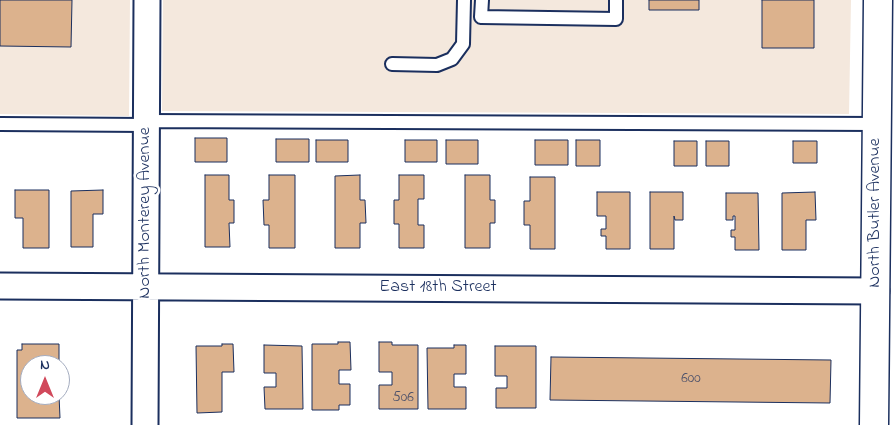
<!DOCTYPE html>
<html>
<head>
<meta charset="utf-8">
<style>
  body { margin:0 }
  #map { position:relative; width:894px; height:425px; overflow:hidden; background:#fff; font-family:"Indie Flower",sans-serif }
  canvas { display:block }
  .north { position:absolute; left:20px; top:355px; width:50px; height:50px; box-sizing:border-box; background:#fff; border:1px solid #a4acbf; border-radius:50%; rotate:0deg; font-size:14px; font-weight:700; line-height:20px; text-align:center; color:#1b2f5e }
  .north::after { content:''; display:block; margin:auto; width:18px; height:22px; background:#d1495b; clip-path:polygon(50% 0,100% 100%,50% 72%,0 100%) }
</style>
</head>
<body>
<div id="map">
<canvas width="894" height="425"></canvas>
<div class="north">N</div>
</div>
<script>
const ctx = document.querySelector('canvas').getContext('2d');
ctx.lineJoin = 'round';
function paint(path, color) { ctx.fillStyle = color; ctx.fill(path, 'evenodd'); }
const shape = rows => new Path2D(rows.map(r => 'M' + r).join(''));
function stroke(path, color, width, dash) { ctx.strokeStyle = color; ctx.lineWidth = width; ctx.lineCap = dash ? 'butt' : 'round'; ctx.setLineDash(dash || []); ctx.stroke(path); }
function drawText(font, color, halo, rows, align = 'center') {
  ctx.font = font + ' "Indie Flower",sans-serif'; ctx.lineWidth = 5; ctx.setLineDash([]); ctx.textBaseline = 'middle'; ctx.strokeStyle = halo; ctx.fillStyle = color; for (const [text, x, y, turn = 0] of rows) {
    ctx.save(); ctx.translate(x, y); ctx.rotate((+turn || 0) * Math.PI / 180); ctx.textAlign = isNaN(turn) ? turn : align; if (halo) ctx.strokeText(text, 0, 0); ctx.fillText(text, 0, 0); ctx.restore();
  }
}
paint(shape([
  [0,0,130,0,129,116,0,114],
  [163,0,851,0,849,114,162,111]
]), '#f4e8dd');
const building = shape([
  [0,0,72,0,71,47,0,46,0,0],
  [649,0,699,0,699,10,649,10,649,0],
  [762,0,814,0,814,48,762,48,762,0],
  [195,138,227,138,227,162,195,162,195,138],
  [276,139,309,139,309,162,276,162,276,139],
  [316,140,348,140,348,162,316,162,316,140],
  [405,140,437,140,437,162,405,162,405,140],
  [446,140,478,140,478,164,446,164,446,140],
  [535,140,568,140,568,165,535,165,535,140],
  [576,140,600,140,600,166,576,166,576,140],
  [674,141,697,141,697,166,674,166,674,141],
  [706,141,729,141,729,166,706,166,706,141],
  [793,141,817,141,817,163,793,163,793,141],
  [205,175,229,175,229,200,234,200,234,223,229,223,230,247,205,247,205,175],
  [269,175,295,175,295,248,269,248,269,225,264,225,263,200,269,200,269,175],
  [360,175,360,200,365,200,366,223,360,223,360,248,335,248,335,176,360,175],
  [399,175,424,175,424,199,418,199,418,225,424,225,424,248,399,248,399,224,394,224,394,200,399,200,399,175],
  [465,175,490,175,490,200,495,200,495,223,490,223,490,248,465,248,465,175],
  [530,177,555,177,555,249,530,249,530,225,524,225,524,201,530,201,530,177],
  [15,190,49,190,49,248,23,248,23,218,15,218,15,190],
  [103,190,103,214,93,214,93,247,71,247,71,191,103,190],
  [597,192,630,192,630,249,606,249,606,236,601,236,601,229,606,229,606,216,597,216,597,192],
  [650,192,683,192,683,220,675,220,674,216,674,249,650,249,650,192],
  [815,192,816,220,806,220,806,250,782,250,782,193,815,192],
  [726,193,758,193,759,250,735,250,735,237,731,237,731,230,735,230,735,216,733,216,733,220,726,220,726,193],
  [338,342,350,342,351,370,339,370,339,384,350,384,350,405,339,405,339,410,312,410,312,344,338,344,338,342],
  [379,342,392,342,392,345,418,345,418,409,379,409,379,385,392,385,392,372,379,372,379,342],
  [22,344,59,344,59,365,30,365,30,395,59,395,60,418,17,418,17,350,22,350,22,344],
  [222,344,233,344,234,372,222,372,222,412,197,413,196,346,222,346,222,344],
  [264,345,302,346,303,409,265,409,264,387,276,387,276,373,264,373,264,345],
  [454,345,466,345,466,374,454,374,454,387,466,387,466,409,428,409,427,348,454,348,454,345],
  [495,346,536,346,536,408,496,408,496,388,507,388,507,376,495,376,495,346],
  [551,357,831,360,830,403,550,400,551,357]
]);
paint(building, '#dcb28d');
stroke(building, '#1b2f5e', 1);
const service = shape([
  [482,0,481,17,616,19,616,0],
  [392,64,437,65,452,59,463,44,464,0],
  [146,121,877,124],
  [0,124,146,125]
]);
const minor = shape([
  [0,286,876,291],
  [145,425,147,0]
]);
const secondary = shape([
  [874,425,878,0]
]);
stroke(service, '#1b2f5e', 16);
stroke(minor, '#1b2f5e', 29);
stroke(secondary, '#1b2f5e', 31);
stroke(service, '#fff', 12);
stroke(minor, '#fff', 25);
stroke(secondary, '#fff', 28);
drawText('15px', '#4b506a', null, [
  ["600",691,380],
  ["506",403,399]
]);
drawText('18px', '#1b2f5e', '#fff', [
  ["North Monterey Avenue",146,213,-90],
  ["North Butler Avenue",876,213,-90],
  ["East 18th Street",438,288]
]);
</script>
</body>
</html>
